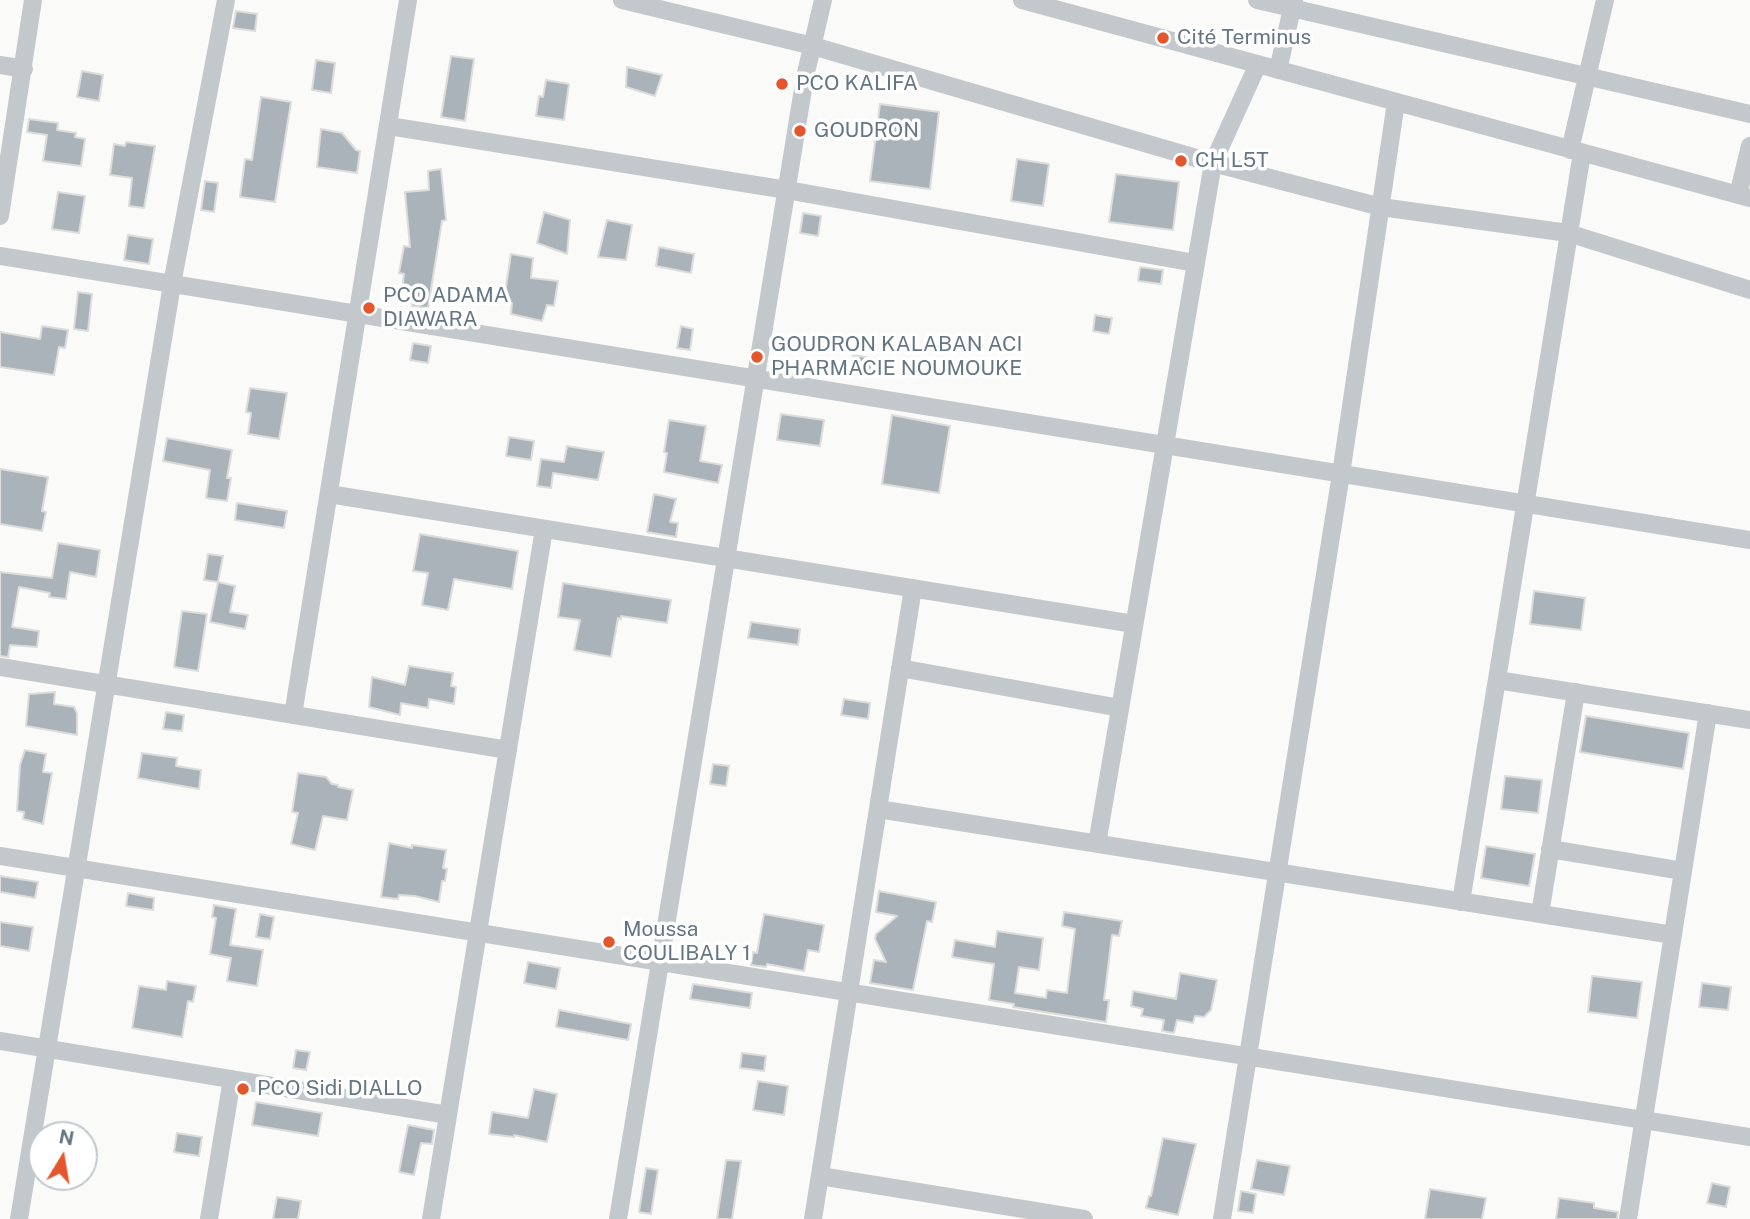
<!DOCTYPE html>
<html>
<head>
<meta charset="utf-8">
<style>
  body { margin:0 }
  #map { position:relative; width:1750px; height:1219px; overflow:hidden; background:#fafaf8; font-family:"Public Sans",sans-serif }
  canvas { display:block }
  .north { position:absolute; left:28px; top:1121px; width:70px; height:70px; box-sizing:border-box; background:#fff; border:2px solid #c1c8cd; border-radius:50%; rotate:11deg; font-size:19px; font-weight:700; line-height:28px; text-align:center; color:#657683 }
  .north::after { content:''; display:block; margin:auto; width:24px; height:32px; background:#e4572e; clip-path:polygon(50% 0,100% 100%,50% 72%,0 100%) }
</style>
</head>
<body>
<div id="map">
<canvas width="1750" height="1219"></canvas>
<div class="north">N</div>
</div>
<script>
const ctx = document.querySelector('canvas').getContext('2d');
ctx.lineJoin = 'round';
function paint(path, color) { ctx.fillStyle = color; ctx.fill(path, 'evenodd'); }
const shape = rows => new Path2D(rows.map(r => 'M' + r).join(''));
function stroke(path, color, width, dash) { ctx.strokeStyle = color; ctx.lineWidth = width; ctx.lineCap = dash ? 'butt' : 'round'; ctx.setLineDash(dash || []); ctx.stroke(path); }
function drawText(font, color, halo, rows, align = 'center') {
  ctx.font = font + ' "Public Sans",sans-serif'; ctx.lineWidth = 7; ctx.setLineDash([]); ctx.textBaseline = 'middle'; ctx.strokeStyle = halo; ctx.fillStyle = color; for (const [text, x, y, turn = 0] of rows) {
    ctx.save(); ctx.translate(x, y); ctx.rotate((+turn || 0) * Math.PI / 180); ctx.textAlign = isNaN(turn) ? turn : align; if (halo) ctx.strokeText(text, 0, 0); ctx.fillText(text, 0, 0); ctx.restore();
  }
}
const building = shape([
  [236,11,257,14,255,31,233,28,236,11],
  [451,56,474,59,465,121,441,117,451,56],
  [316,60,335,63,331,93,312,90,316,60],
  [627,67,662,75,655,96,626,87,627,67],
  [82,71,103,75,99,101,77,97,82,71],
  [546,80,569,84,564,120,536,116,539,96,543,97,546,80],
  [261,97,291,102,275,202,240,197,245,159,252,160,261,97],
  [880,104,939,112,930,189,870,181,880,104],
  [29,119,58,123,57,130,76,133,75,137,85,139,81,166,43,161,47,135,27,132,29,119],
  [321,129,342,133,356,150,360,151,357,173,317,167,321,129],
  [126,142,155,146,144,208,129,206,132,178,110,175,114,144,125,146,126,142],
  [1017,159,1049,164,1043,206,1011,201,1017,159],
  [441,169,446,220,442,221,428,308,412,306,414,291,402,290,404,274,399,273,404,246,410,247,405,192,429,190,428,171,441,169],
  [1116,174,1179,182,1173,230,1109,222,1116,174],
  [205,181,218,183,214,212,201,210,205,181],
  [58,192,85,196,79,233,52,229,58,192],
  [544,212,570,220,567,254,537,243,544,212],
  [803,213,821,216,818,236,800,233,803,213],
  [607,220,632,225,626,260,598,257,607,220],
  [128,235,153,239,149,264,124,260,128,235],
  [659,247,694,254,691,273,656,266,659,247],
  [511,254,533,258,531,278,558,281,554,306,547,305,542,321,511,314,512,303,504,299,511,254],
  [1140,267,1163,270,1161,284,1138,281,1140,267],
  [78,292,92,294,88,331,74,329,78,292],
  [1095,315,1112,318,1109,334,1093,331,1095,315],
  [42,326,68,330,65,348,59,347,54,375,0,367,0,332,40,339,42,326],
  [681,326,693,329,690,350,677,348,681,326],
  [413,343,431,346,428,363,410,360,413,343],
  [853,355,884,360,882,372,851,368,853,355],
  [250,388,287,393,279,439,248,434,251,413,246,412,250,388],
  [781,414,824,420,820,446,777,440,781,414],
  [892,415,950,426,939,493,882,484,892,415],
  [669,420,706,426,700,461,722,465,718,483,664,472,667,453,664,452,669,420],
  [509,437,534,441,531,460,506,456,509,437],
  [167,438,232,450,227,478,231,478,227,501,206,498,210,470,163,461,167,438],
  [567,446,604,452,598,480,553,473,551,488,537,486,541,459,564,462,567,446],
  [0,469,48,477,42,511,46,512,42,531,0,524,0,469],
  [654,494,676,499,670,522,678,523,676,537,647,532,654,494],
  [237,503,287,511,284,528,235,520,237,503],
  [420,534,518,551,512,589,454,579,448,610,422,605,428,573,413,571,420,534],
  [58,543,100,550,96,577,70,572,66,599,49,597,50,593,19,587,12,627,39,631,37,647,10,645,8,657,0,656,0,572,52,578,58,543],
  [208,554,223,556,218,582,204,580,208,554],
  [218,582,235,586,230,612,248,615,245,629,210,622,218,582],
  [563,583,671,600,667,623,621,616,621,619,618,618,611,657,574,650,580,620,558,617,563,583],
  [1534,591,1585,598,1581,630,1530,624,1534,591],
  [182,611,207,614,198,671,174,667,182,611],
  [751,622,800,629,798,645,748,638,751,622],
  [409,666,453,673,451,686,456,687,454,704,429,699,428,708,401,703,400,715,369,707,372,677,405,685,409,666],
  [55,692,54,704,74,707,77,713,77,735,26,726,29,694,55,692],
  [844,699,870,703,868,719,841,715,844,699],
  [166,712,184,715,182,731,163,729,166,712],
  [1586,716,1689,733,1683,769,1580,752,1586,716],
  [25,750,46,754,43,772,52,773,43,824,23,819,24,812,17,811,20,765,25,750],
  [142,753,177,758,176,766,201,770,199,789,138,778,142,753],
  [713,764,729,766,726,786,710,784,713,764],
  [298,773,326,777,332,784,338,785,338,787,353,790,347,820,323,816,315,850,291,844,298,813,292,812,298,773],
  [1505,776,1542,780,1538,813,1501,809,1505,776],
  [389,843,412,848,412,845,446,850,443,868,447,869,445,881,442,881,439,902,415,896,399,895,398,899,381,897,389,843],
  [1486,846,1535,854,1529,886,1481,878,1486,846],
  [0,876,38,882,35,898,0,892,0,876],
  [879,891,936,902,932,922,927,921,913,990,870,983,874,960,886,962,875,939,876,934,897,916,876,912,879,891],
  [128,893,154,898,153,910,126,906,128,893],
  [214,905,236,909,230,945,263,950,257,986,227,981,231,958,210,954,216,918,212,917,214,905],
  [1064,912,1122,921,1119,936,1112,935,1104,1000,1109,1000,1106,1022,1013,1007,1014,1004,989,1000,994,964,952,957,955,940,995,947,997,931,1043,938,1039,970,1019,967,1015,993,1046,998,1047,990,1067,993,1075,929,1062,926,1064,912],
  [260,914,274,917,270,939,256,937,260,914],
  [764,914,824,925,819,952,808,950,804,971,767,964,766,967,751,965,753,952,757,953,764,914],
  [0,922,33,927,29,951,0,946,0,922],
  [528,962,560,968,556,989,524,983,528,962],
  [1180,973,1217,980,1211,1010,1204,1017,1195,1016,1193,1023,1177,1020,1174,1033,1162,1031,1164,1020,1141,1016,1143,1009,1131,1006,1133,991,1176,999,1180,973],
  [1592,976,1642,982,1637,1018,1588,1012,1592,976],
  [167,981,196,986,193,1002,188,1001,182,1037,132,1028,139,986,166,990,167,981],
  [1702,983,1731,987,1728,1010,1699,1007,1702,983],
  [693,984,752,993,750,1008,690,999,693,984],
  [559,1010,631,1024,628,1040,556,1027,559,1010],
  [296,1050,310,1052,306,1070,293,1068,296,1050],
  [742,1053,766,1056,764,1071,740,1068,742,1053],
  [758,1081,788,1086,784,1115,753,1110,758,1081],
  [534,1089,557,1094,547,1142,514,1135,514,1137,489,1134,492,1112,528,1118,534,1089],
  [256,1102,322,1113,318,1136,252,1125,256,1102],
  [408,1125,434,1130,432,1144,421,1143,414,1175,399,1172,408,1125],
  [177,1133,202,1137,199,1156,174,1152,177,1133],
  [1163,1138,1196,1144,1178,1215,1146,1208,1149,1196,1151,1196,1163,1138],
  [726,1160,741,1161,732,1219,717,1219,726,1160],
  [1257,1160,1290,1166,1284,1195,1251,1189,1257,1160],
  [646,1168,658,1170,651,1214,639,1212,646,1168],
  [1712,1183,1730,1187,1726,1207,1707,1203,1712,1183],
  [1430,1189,1486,1198,1482,1219,1425,1219,1430,1189],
  [1241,1191,1256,1194,1253,1213,1238,1211,1241,1191],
  [277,1197,301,1201,298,1219,273,1219,277,1197],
  [1559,1198,1594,1203,1594,1208,1618,1212,1617,1219,1556,1219,1559,1198]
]);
paint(building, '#aab3b9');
stroke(building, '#dcdcda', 2);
stroke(shape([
  [622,0,813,46,1213,163,1381,207,1568,233,1750,290],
  [1022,0,1750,198],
  [1257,0,1750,114],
  [0,65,24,69],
  [1278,70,1294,0],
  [389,126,787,190,1195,263],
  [1570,150,1605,0],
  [1738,195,1750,146],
  [0,216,33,0],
  [0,256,1750,540],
  [329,494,1134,624],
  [0,667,508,750],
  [900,668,1120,708],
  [1497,680,1750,720],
  [293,715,408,0],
  [878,809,1673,935],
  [1097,844,1213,163,1258,64],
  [1550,849,1683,871],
  [0,856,1750,1137],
  [1461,902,1582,153],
  [1540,914,1576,692],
  [0,1041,448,1115],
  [820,1176,1084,1219],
  [19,1219,172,284,226,0],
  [209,1219,232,1079],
  [431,1219,544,529],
  [618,1219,805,77,823,0],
  [813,1219,913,588],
  [1222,1219,1341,474,1396,102],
  [1628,1219,1708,713]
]), '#c3c8cc', 18);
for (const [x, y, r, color] of [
  [1163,38,7,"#e4572e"],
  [782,84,7,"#e4572e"],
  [800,131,7,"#e4572e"],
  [1181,161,7,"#e4572e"],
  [369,308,7,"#e4572e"],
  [757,357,7,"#e4572e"],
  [609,942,7,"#e4572e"],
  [243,1089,7,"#e4572e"]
]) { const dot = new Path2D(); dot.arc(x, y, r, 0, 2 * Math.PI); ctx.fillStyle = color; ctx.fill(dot); stroke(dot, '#fff', 2.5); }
drawText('21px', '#657683', '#fff', [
  ["Cité Terminus",1177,38],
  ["PCO KALIFA",796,84],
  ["GOUDRON",814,131],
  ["CH L5T",1195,161],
  ["PCO ADAMA",383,296],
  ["DIAWARA",383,320],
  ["GOUDRON KALABAN ACI",771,345],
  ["PHARMACIE NOUMOUKE",771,369],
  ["Moussa",623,930],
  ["COULIBALY 1",623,954],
  ["PCO Sidi DIALLO",257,1089]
], 'left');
</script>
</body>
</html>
